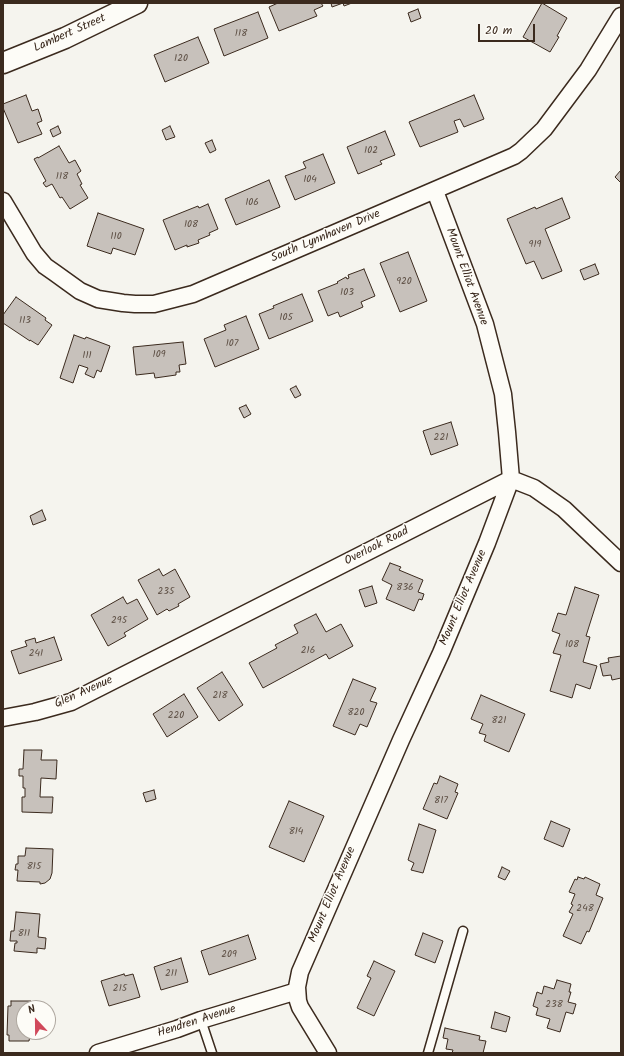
<!DOCTYPE html>
<html>
<head>
<meta charset="utf-8">
<style>
  body { margin:0 }
  #map { position:relative; width:624px; height:1056px; overflow:hidden; background:#f5f4ee; font-family:Kalam,sans-serif }
  canvas { display:block }
  .frame { position:absolute; inset:0; border:4px solid #3b2a1e; pointer-events:none }
  .north { position:absolute; left:16px; top:1000px; width:40px; height:40px; box-sizing:border-box; background:#fdfcf7; border:1px solid #afa8a0; border-radius:50%; rotate:338deg; font-size:11px; font-weight:700; line-height:16px; text-align:center; color:#3b2a1e }
  .north::after { content:''; display:block; margin:auto; width:14px; height:18px; background:#d1495b; clip-path:polygon(50% 0,100% 100%,50% 72%,0 100%) }
  .scale { position:absolute; left:478px; top:24px; width:57px; height:18px; box-sizing:border-box; border:2px solid #3b2a1e; border-top:0; padding-left:5px; font-size:12px; line-height:14px; white-space:nowrap; color:#3b2a1e; -webkit-text-stroke:3px #fdfcf7; paint-order:stroke }
</style>
</head>
<body>
<div id="map">
<canvas width="624" height="1056"></canvas>
<div class="frame"></div>
<div class="north">N</div>
<div class="scale">20 m</div>
</div>
<script>
const ctx = document.querySelector('canvas').getContext('2d');
ctx.lineJoin = 'round';
function paint(path, color) { ctx.fillStyle = color; ctx.fill(path, 'evenodd'); }
const shape = rows => new Path2D(rows.map(r => 'M' + r).join(''));
function stroke(path, color, width, dash) { ctx.strokeStyle = color; ctx.lineWidth = width; ctx.lineCap = dash ? 'butt' : 'round'; ctx.setLineDash(dash || []); ctx.stroke(path); }
function drawText(font, color, halo, rows, align = 'center') {
  ctx.font = font + ' Kalam,sans-serif'; ctx.lineWidth = 3; ctx.setLineDash([]); ctx.textBaseline = 'middle'; ctx.strokeStyle = halo; ctx.fillStyle = color; for (const [text, x, y, turn = 0] of rows) {
    ctx.save(); ctx.translate(x, y); ctx.rotate((+turn || 0) * Math.PI / 180); ctx.textAlign = isNaN(turn) ? turn : align; if (halo) ctx.strokeText(text, 0, 0); ctx.fillText(text, 0, 0); ctx.restore();
  }
}
const building = shape([
  [278,3,321,3,323,6,314,10,317,16,279,31,269,7,278,3],
  [331,3,352,3,344,6,343,3,332,7,331,3],
  [542,3,567,18,557,36,559,37,550,52,523,37,542,3],
  [418,9,421,18,411,22,408,13,418,9],
  [258,12,268,38,224,56,214,29,258,12],
  [198,37,209,63,165,82,154,55,198,37],
  [26,95,32,111,38,109,42,121,37,123,42,134,18,143,3,108,3,104,26,95],
  [474,95,484,119,464,127,460,119,454,121,458,132,420,147,409,122,474,95],
  [58,126,61,133,53,137,50,130,58,126],
  [170,126,175,137,166,140,162,130,170,126],
  [385,131,395,155,380,161,382,164,358,174,347,147,385,131],
  [212,140,216,150,210,153,205,143,212,140],
  [59,146,69,163,75,160,81,171,77,174,82,184,80,185,88,198,70,209,62,197,60,198,52,184,46,187,43,183,46,181,34,159,38,157,38,158,59,146],
  [323,154,335,183,295,200,285,176,306,168,303,162,323,154],
  [621,170,621,183,615,177,621,170],
  [269,180,280,207,236,225,225,199,269,180],
  [562,198,570,218,545,229,562,271,542,279,534,261,526,264,507,219,535,207,536,209,562,198],
  [208,204,218,229,209,233,210,235,198,240,199,243,187,247,187,245,175,250,163,220,198,206,199,208,208,204],
  [98,213,144,229,135,255,113,248,111,254,87,246,98,213],
  [408,252,427,301,400,312,380,263,408,252],
  [595,264,599,274,584,280,580,270,595,264],
  [364,269,375,296,361,302,363,307,340,317,338,312,328,316,318,291,338,283,337,282,346,277,347,279,349,278,348,275,364,269],
  [302,294,313,321,269,339,259,314,274,308,273,306,302,294],
  [16,297,46,318,45,320,52,325,38,345,30,340,30,341,3,323,3,315,16,297],
  [246,316,259,349,215,367,204,339,226,330,224,325,246,316],
  [74,335,85,339,86,337,110,346,101,372,97,370,94,378,85,374,88,368,79,365,73,383,60,378,74,335],
  [183,342,186,364,179,365,180,372,176,372,176,375,155,378,154,373,136,375,133,347,183,342],
  [296,386,301,395,295,398,290,389,296,386],
  [246,405,251,414,244,418,239,408,246,405],
  [451,422,458,445,431,455,423,431,451,422],
  [42,510,46,520,33,525,30,516,42,510],
  [390,563,401,567,399,570,423,580,418,592,424,594,422,600,419,599,414,611,386,599,392,585,382,580,390,563],
  [159,569,163,576,175,569,190,597,178,604,179,606,169,611,167,609,157,615,138,580,159,569],
  [372,586,377,603,365,607,359,590,372,586],
  [575,587,599,595,586,636,590,637,583,662,597,666,590,689,576,684,572,698,550,691,561,655,553,653,560,634,552,631,558,613,566,615,575,587],
  [123,597,127,604,137,599,148,619,124,633,126,636,108,646,91,615,123,597],
  [316,614,326,632,341,624,353,646,329,659,326,654,263,688,249,663,277,648,275,645,298,633,294,625,316,614],
  [54,637,62,660,19,674,11,651,27,646,25,641,35,638,36,643,54,637],
  [621,656,621,678,612,680,611,675,603,676,600,664,609,662,608,658,621,656],
  [222,672,243,705,219,721,197,688,222,672],
  [353,679,376,688,370,701,377,703,367,727,360,724,355,735,333,726,353,679],
  [184,694,198,717,167,737,153,714,184,694],
  [481,695,525,714,509,752,484,741,486,735,479,733,483,724,471,719,481,695],
  [24,750,42,750,41,760,57,760,56,779,41,778,40,797,53,797,52,813,22,812,22,797,25,797,25,788,23,788,23,776,19,776,19,769,23,769,24,750],
  [440,776,458,784,455,792,458,793,447,819,423,809,434,783,437,784,440,776],
  [154,790,156,799,146,802,143,793,154,790],
  [289,801,324,816,304,862,269,847,289,801],
  [551,821,570,829,563,847,544,839,551,821],
  [419,824,436,830,423,873,411,870,414,863,408,860,419,824],
  [26,848,53,849,52,873,50,879,45,883,40,884,40,882,17,881,18,870,15,870,16,864,18,864,18,856,25,856,26,848],
  [502,867,510,871,505,880,498,877,502,867],
  [578,877,584,879,585,877,600,884,596,895,603,898,589,932,587,931,581,944,563,936,573,914,569,912,573,905,571,904,575,894,569,892,575,879,577,880,578,877],
  [16,912,40,914,38,937,46,938,45,949,37,948,37,953,14,951,15,943,17,943,17,941,10,941,11,931,14,931,16,912],
  [423,933,443,941,435,963,415,955,423,933],
  [248,935,256,959,209,975,201,951,248,935],
  [181,958,188,982,161,990,154,967,181,958],
  [374,961,395,971,374,1016,357,1008,371,978,367,976,374,961],
  [124,974,125,976,133,974,140,997,109,1006,101,981,124,974],
  [557,980,571,984,569,992,571,992,568,1002,576,1004,573,1014,566,1012,560,1032,547,1028,550,1019,536,1015,538,1008,533,1006,537,992,542,994,544,986,554,989,557,980],
  [11,1001,31,1001,31,1008,34,1008,24,1008,24,1032,34,1032,33,1035,30,1035,29,1041,9,1041,9,1035,7,1035,8,1006,11,1006,11,1001],
  [495,1012,510,1017,506,1032,491,1028,495,1012],
  [445,1028,480,1036,479,1040,486,1041,483,1053,452,1053,453,1050,446,1049,448,1039,443,1038,445,1028]
]);
paint(building, '#c7c1bb');
stroke(building, '#3b2a1e', 1);
const service = shape([
  [201,1020,212,1053],
  [428,1053,463,931]
]);
const minor = shape([
  [3,201,34,253,45,266,55,273,80,291,98,299,123,303,135,304,154,304,193,294,514,156,521,151,544,129,588,70,621,16],
  [3,718,35,712,71,702,511,479,534,488,564,509,621,563],
  [98,1053,177,1029,201,1020,297,991],
  [328,1053,300,1007,298,1001,297,987,300,972,401,740,441,653,487,543,511,479,507,432,503,394,485,324,435,191]
]);
const tertiary = shape([
  [3,63,65,38,137,3]
]);
stroke(service, '#3b2a1e', 11);
stroke(minor, '#3b2a1e', 19);
stroke(tertiary, '#3b2a1e', 23);
stroke(service, '#fdfcf7', 8);
stroke(minor, '#fdfcf7', 16);
stroke(tertiary, '#fdfcf7', 20);
drawText('10px', '#5e5045', null, [
  ["118",241,34],
  ["120",181,59],
  ["102",371,151],
  ["118",62,177],
  ["104",310,180],
  ["106",252,203],
  ["108",191,225],
  ["110",116,237],
  ["919",535,245],
  ["920",404,282],
  ["103",347,293],
  ["105",286,318],
  ["113",25,321],
  ["107",232,344],
  ["109",159,355],
  ["111",87,356],
  ["221",441,438],
  ["836",405,588],
  ["235",166,592],
  ["295",119,621],
  ["108",572,645],
  ["216",308,651],
  ["241",36,654],
  ["218",220,696],
  ["820",356,713],
  ["220",176,716],
  ["821",499,721],
  ["817",441,801],
  ["814",296,832],
  ["815",34,867],
  ["248",585,909],
  ["811",24,934],
  ["209",229,955],
  ["211",171,974],
  ["215",120,989],
  ["238",554,1005]
]);
drawText('12px', '#3b2a1e', '#fdfcf7', [
  ["Lambert Street",70,34,-24],
  ["South Lynnhaven Drive",326,237,-23],
  ["Mount Elliot Avenue",466,277,70],
  ["Overlook Road",377,547,-27],
  ["Mount Elliot Avenue",464,598,-67],
  ["Glen Avenue",84,693,-24],
  ["Mount Elliot Avenue",333,895,-67],
  ["Hendren Avenue",197,1022,-18]
]);
</script>
</body>
</html>
